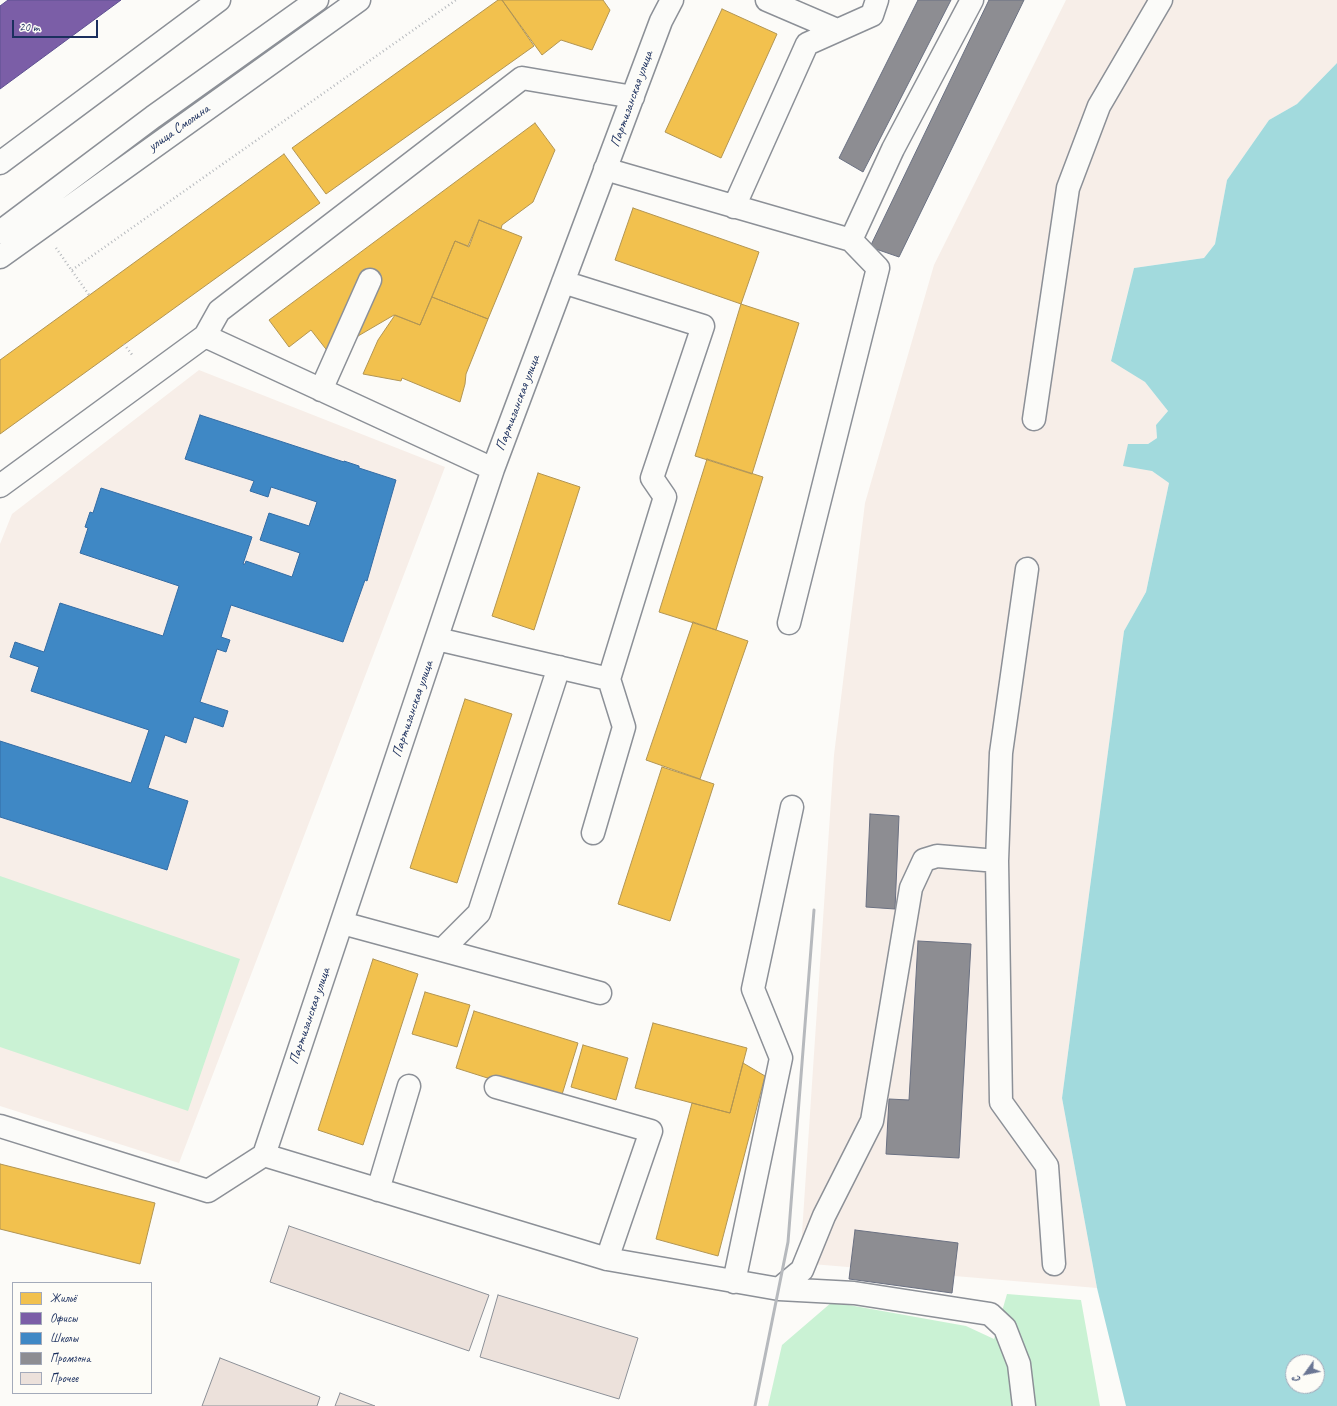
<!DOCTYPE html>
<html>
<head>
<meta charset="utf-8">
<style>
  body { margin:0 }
  #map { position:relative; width:1337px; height:1406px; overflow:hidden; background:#fcfbf8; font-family:Caveat,sans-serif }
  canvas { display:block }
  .legend { position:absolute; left:12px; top:1282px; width:140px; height:112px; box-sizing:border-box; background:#fdfcf7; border:1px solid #a3aaba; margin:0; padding:5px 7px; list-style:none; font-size:12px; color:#1b2f5e }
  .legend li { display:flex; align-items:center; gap:8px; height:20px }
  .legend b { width:20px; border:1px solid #a3aaba }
  .north { position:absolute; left:1285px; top:1354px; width:40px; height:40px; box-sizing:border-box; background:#fdfcf7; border:1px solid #a3aaba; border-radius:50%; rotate:237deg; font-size:11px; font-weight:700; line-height:16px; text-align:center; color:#1b2f5e }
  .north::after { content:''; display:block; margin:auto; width:14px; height:18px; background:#6a7694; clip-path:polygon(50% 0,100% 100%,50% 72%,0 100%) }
  .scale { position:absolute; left:12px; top:20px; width:86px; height:18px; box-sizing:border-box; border:2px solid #1b2f5e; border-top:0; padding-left:5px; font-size:12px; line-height:14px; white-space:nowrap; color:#1b2f5e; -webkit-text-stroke:3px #fdfcf7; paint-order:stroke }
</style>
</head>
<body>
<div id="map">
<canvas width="1337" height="1406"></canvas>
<ul class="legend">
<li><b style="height:11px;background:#f2c14e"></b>Жильё</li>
<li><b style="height:11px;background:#7b5ea7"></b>Офисы</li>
<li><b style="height:11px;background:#3f88c5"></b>Школы</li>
<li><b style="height:11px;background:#8d8d92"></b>Промзона</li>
<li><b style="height:11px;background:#ece1db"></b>Прочее</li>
</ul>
<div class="north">С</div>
<div class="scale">20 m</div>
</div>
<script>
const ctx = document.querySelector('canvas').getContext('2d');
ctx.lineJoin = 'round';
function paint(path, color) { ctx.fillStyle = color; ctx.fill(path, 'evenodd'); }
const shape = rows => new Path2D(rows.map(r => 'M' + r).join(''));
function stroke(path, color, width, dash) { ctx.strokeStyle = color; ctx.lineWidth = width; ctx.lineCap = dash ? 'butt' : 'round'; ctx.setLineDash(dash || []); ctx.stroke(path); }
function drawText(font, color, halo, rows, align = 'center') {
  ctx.font = font + ' Caveat,sans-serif'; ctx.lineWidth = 4; ctx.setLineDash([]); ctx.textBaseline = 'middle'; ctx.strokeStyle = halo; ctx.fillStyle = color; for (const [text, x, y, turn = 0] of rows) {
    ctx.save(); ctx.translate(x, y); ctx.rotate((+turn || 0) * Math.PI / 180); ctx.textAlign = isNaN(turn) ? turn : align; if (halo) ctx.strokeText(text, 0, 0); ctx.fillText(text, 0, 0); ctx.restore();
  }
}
paint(shape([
  [1066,0,1337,0,1337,63,1297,104,1269,120,1227,180,1215,244,1204,258,1134,268,1111,360,1145,382,1168,411,1156,425,1157,438,1148,444,1152,471,1169,483,1146,592,1124,631,1062,1098,1097,1288,800,1263,834,755,865,503,934,265],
  [199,370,445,467,179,1163,0,1106,0,544,12,514]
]), '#f7eee8');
paint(shape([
  [0,876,240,959,188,1111,0,1047],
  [1007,1294,1081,1300,1100,1406,768,1406,782,1345,832,1302,966,1326,994,1339]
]), '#caf2d4');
paint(shape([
  [1337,63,1337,1406,1126,1406,1097,1288,1062,1098,1124,631,1146,592,1169,483,1152,471,1123,466,1128,444,1148,444,1157,438,1156,425,1168,411,1145,382,1111,361,1134,268,1204,258,1215,244,1227,180,1269,120,1297,104],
  [1293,1362,1317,1362,1317,1386,1293,1386]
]), '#a2dadd');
const homes = shape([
  [498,0,502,0,534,46,326,194,292,148,498,0],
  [502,0,603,0,610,10,592,50,561,40,542,55,502,0],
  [722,9,777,34,721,158,665,132,722,9],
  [535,123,555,150,533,202,502,225,501,229,479,220,468,246,455,241,420,325,394,315,329,353,311,330,289,347,269,320,535,123],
  [284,154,320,203,0,434,0,360,284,154],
  [633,208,759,252,741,304,615,260,633,208],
  [479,220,522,237,488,319,432,297,455,241,469,247,479,220],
  [432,297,488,319,466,374,465,384,460,402,402,378,401,381,363,374,378,340,395,315,420,325,432,297],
  [741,304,799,323,752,474,695,456,741,304],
  [707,459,763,477,716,630,659,612,707,459],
  [538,473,580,487,534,630,492,616,538,473],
  [693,622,748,641,700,779,646,760,693,622],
  [465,699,512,714,457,883,410,868,465,699],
  [662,767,714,784,670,921,618,904,662,767],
  [373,959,418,974,363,1145,318,1130,373,959],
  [425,992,470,1005,457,1047,412,1034,425,992],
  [474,1011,578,1043,560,1101,456,1068,474,1011],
  [653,1023,747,1048,730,1113,635,1088,653,1023],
  [583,1045,628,1058,616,1100,571,1087,583,1045],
  [743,1063,765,1076,718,1256,656,1239,692,1103,730,1113,743,1063],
  [0,1164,155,1203,140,1264,0,1229,0,1164]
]);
paint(homes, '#f2c14e');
stroke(homes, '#b29553', 1);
const offices = shape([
  [8,0,121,0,0,89,0,6,8,0]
]);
paint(offices, '#7b5ea7');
stroke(offices, '#5e5091', 1);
const schools = shape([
  [200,415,344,462,344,461,359,466,359,468,396,480,367,581,365,580,343,642,231,605,221,637,230,640,226,652,217,649,200,702,228,711,223,727,194,717,186,743,165,735,148,788,188,801,167,870,0,817,0,741,131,783,149,730,31,691,39,667,10,657,15,642,44,652,60,603,163,636,179,586,80,553,88,528,85,527,90,512,93,513,101,488,252,537,243,564,245,564,246,561,292,577,300,553,260,540,269,513,309,526,317,502,271,487,268,497,250,491,254,481,185,459,200,415]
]);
paint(schools, '#3f88c5');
stroke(schools, '#346da6', 1);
const industry = shape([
  [918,0,951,0,863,172,839,158,918,0],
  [989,0,1024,0,899,257,870,247,989,0],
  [870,814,899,816,895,909,866,907,870,814],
  [918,941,971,944,959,1158,886,1154,889,1099,909,1100,918,941],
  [855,1230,958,1243,952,1293,849,1279,855,1230]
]);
paint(industry, '#8d8d92');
stroke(industry, '#6b7182', 1);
const building = shape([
  [289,1226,489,1295,469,1351,270,1282,289,1226],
  [498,1295,638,1338,619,1399,480,1357,498,1295],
  [220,1358,320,1397,317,1406,202,1406,220,1358],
  [340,1393,375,1406,335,1406,340,1393]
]);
paint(building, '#ece1db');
stroke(building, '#8c9097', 1);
const minor = shape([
  [767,0,837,30],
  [0,163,219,0],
  [605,169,851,240,893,149,972,0],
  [734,207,807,44,872,15,877,0],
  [563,282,703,326,652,478,665,497,609,679,624,727,593,833],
  [205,336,493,469],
  [321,390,370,280],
  [1034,419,1068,188,1099,106,1161,0],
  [0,486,205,336,219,311,522,78,633,97],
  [1027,569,1001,753,997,861,1001,1102,1047,1166,1054,1264],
  [789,623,878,268,851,240],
  [437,639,609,679],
  [342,923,600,993],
  [442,950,479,913,559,667],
  [496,1087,651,1131,607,1259],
  [0,1126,208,1191,264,1155,493,469,661,21,672,0],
  [264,1155,607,1259,779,1289,854,1293,990,1314,1005,1328,1019,1364,1024,1406],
  [378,1190,409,1086],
  [734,1282,781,1058,753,989,792,807],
  [779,1289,802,1270,824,1216,872,1121,911,888,924,860,937,856,997,861]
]);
const major = shape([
  [0,232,153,117,317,0],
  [0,257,359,0]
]);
stroke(minor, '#8c9097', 25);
stroke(major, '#8c9097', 25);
stroke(shape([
  [56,248,89,295],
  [72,270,456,0],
  [124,344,133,356]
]), '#b6b9bd', 2.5, [1, 3]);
stroke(minor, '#fbfbf9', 22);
stroke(major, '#fbfbf9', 22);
stroke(shape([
  [755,1406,788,1242,814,910]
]), '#b6b9bd', 3);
drawText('14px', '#1b2f5e', '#fdfcf7', [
  ["Партизанская улица",632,99,-70],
  ["улица Смолина",179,128,-35],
  ["Партизанская улица",518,403,-69],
  ["Партизанская улица",413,709,-71],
  ["Партизанская улица",310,1016,-71]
]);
</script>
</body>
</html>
